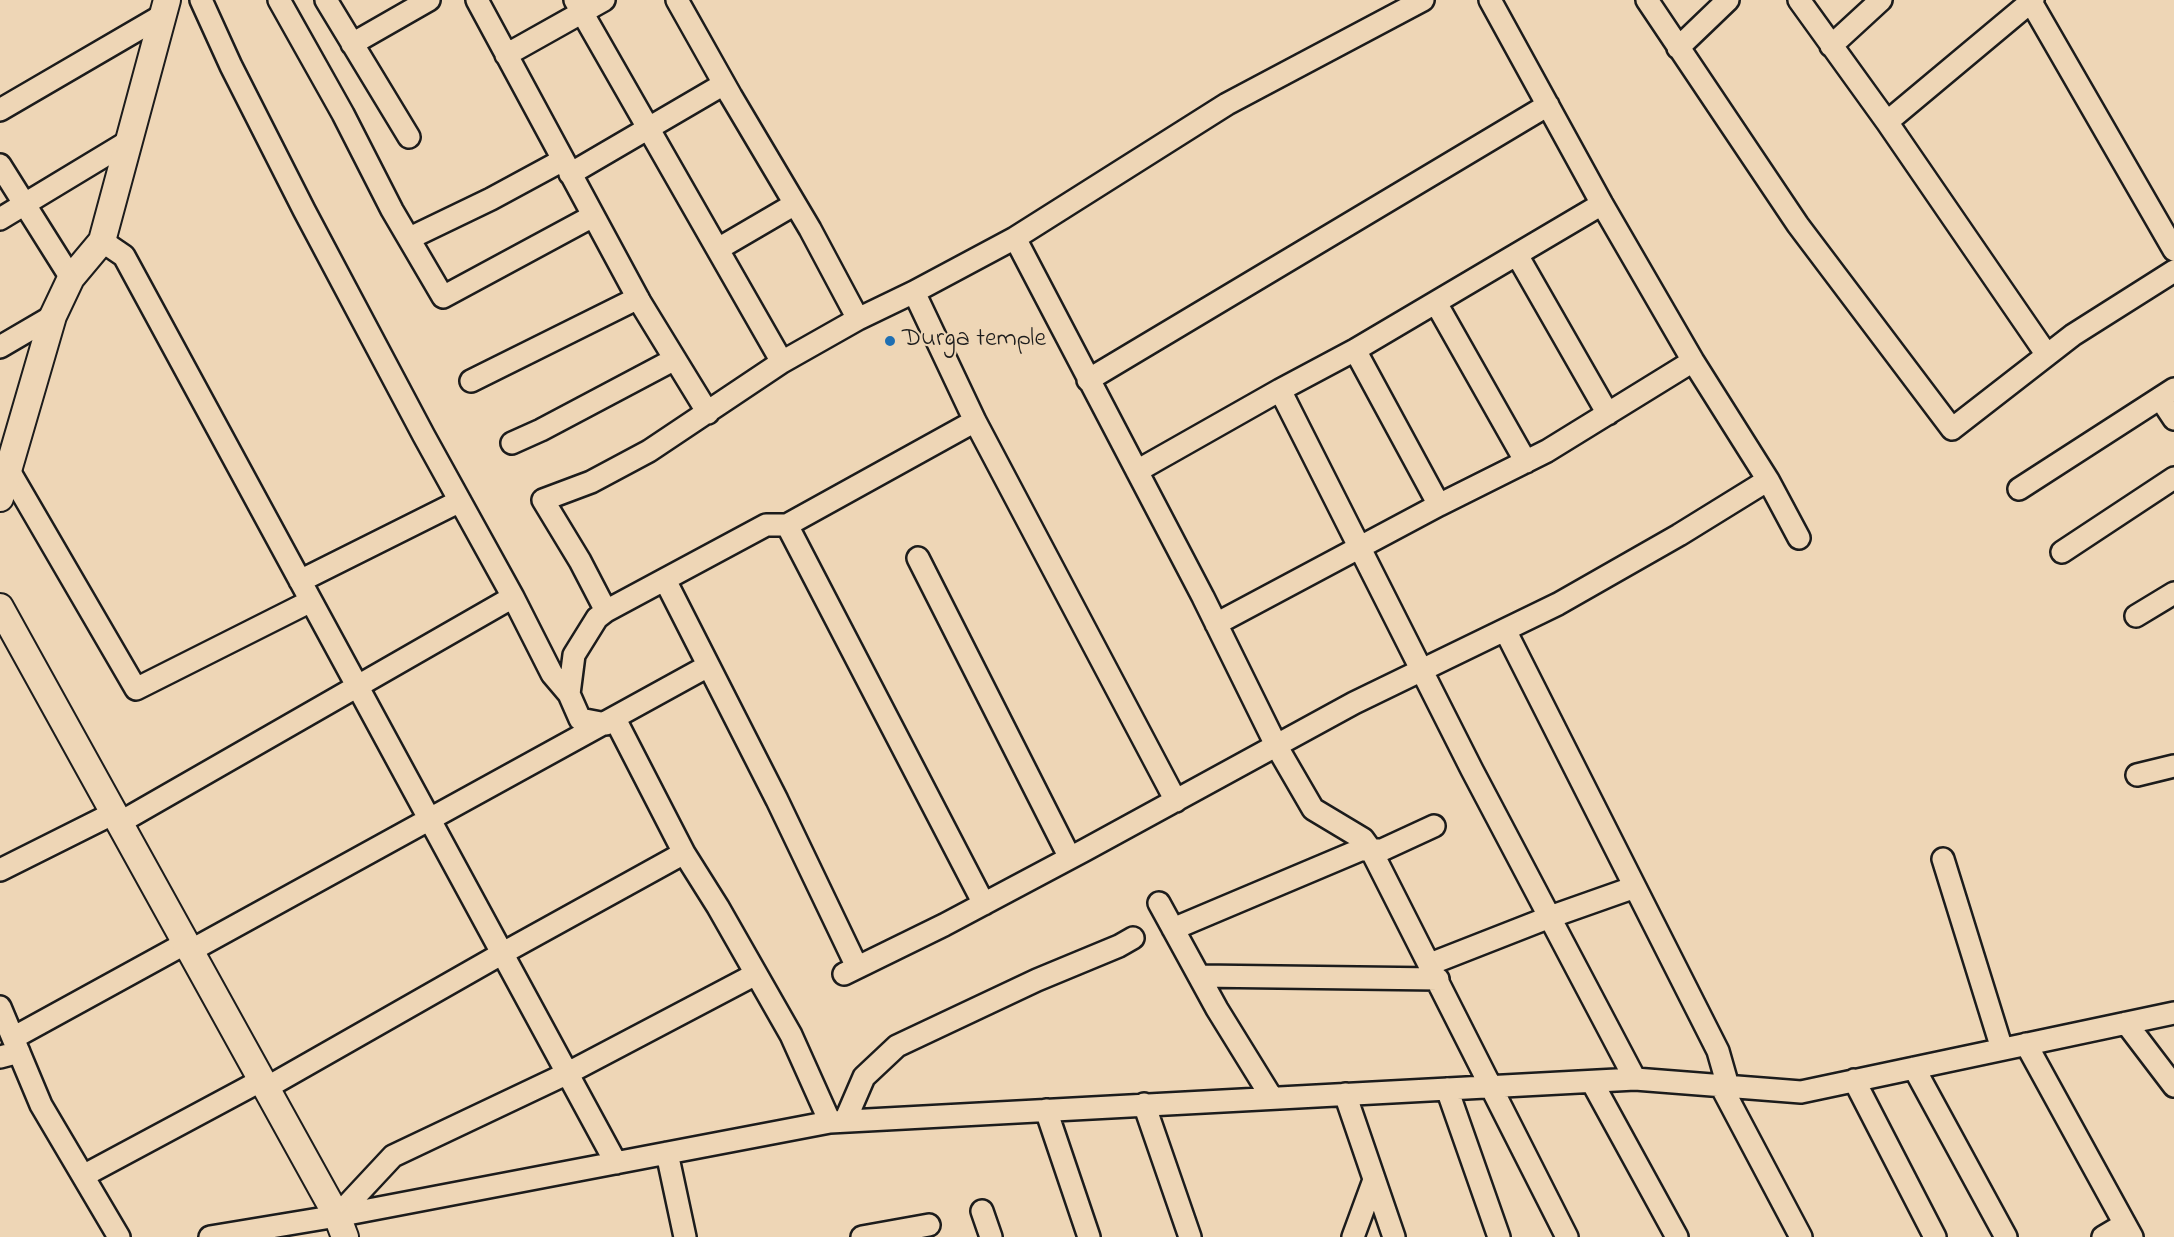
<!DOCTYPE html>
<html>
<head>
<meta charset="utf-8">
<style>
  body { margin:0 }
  canvas { display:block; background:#eed6b6 }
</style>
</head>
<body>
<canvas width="2174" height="1237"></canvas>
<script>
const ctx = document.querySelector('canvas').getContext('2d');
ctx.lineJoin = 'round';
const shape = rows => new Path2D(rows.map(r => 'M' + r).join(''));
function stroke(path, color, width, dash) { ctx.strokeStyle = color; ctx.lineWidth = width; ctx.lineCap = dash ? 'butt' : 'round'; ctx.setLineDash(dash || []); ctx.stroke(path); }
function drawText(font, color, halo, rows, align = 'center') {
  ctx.font = font + ' "Indie Flower",sans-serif'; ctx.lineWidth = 4.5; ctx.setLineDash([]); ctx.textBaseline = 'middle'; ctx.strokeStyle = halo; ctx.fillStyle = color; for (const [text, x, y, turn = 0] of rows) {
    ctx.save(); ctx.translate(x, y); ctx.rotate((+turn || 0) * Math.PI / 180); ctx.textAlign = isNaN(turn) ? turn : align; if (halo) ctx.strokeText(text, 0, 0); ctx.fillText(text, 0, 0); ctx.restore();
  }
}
const minor = shape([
  [201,0,231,66,304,210,424,436,513,597,552,674,569,694],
  [279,0,343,114,392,210,443,297,593,216],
  [326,0,409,137],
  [477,0,640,302,708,413],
  [575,0,782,362],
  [677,0,731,96,810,229,858,319],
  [1490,0,1602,204,1693,361,1768,480,1799,538],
  [1647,0,1798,225,1952,429,2073,335,2174,271],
  [1799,0,1887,122,2047,355],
  [2031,2,2174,250],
  [352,44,429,0],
  [1831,46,1881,0],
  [1678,48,1728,0],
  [506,55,604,0],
  [0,110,163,15],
  [1887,122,2033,0],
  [0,165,71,278],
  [570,174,724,84],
  [0,219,129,141],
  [410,238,491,199,563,160],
  [1015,238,1203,597,1277,747,1313,809,1363,839,1371,850,1567,1237],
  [102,241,124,256,616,1163],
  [718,249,795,204],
  [1517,255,1608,414],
  [914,292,975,421,1176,801],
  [1436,303,1526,462],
  [0,347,53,316],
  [1355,350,1439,505],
  [1088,380,1548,105],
  [471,381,638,298],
  [1280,390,1472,770,1635,1079],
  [2160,398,2174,419],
  [512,443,541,430,675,359],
  [8,469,136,689,311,601],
  [1137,471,1280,390,1355,350,1602,204],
  [2019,489,2174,389],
  [787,525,984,904],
  [2062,552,2174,478],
  [918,558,1070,858],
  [665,580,777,800,857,967],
  [300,581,460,501],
  [606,611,766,525,787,525,975,421],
  [2136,616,2174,593],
  [1216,624,1439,505,1547,451,1693,361],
  [1505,630,1718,1051,1728,1086],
  [615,719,684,853,718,907,791,1035,830,1122],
  [606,724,580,719,569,694,574,655,597,618,606,611,580,561,543,500,591,482,649,451,782,362,858,319,914,292,1015,238,1227,104,1423,0],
  [2137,775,2174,766],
  [119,823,513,597],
  [1943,859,2002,1049],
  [0,870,114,813],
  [1159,903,1217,1009,1272,1098],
  [1173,929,1360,850,1382,850,1434,826],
  [190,951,708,666],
  [1430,964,1550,917,1635,887],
  [844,974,944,925,1085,850,1354,703,1558,604,1679,535,1768,480],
  [1199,976,1438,979],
  [0,1007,41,1105,119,1237],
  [2126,1023,2174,1086],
  [13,1038,186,943],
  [2026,1044,2132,1237],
  [0,1057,19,1052],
  [1914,1068,2006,1237],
  [1854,1080,1935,1237],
  [1592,1082,1677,1237],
  [1721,1086,1801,1237],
  [266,1088,503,953,684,853],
  [1447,1089,1499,1237],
  [1345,1094,1394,1237],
  [1144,1104,1190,1237],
  [1046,1110,1089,1237],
  [845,1121,864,1077,897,1046,1037,980,1119,946,1133,938],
  [667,1153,685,1237],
  [83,1176,262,1080],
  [982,1211,991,1237],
  [337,1216,393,1156,568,1073,756,974],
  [210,1237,337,1216,830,1122,1635,1079,1801,1092,2174,1013],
  [862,1237,929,1225],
  [1353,1237,1374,1180],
  [2103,1237,2125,1224]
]);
const major = shape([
  [0,498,53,316,71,278,102,241,167,0],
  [0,607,337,1216,345,1237]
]);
stroke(minor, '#1c1c1c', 26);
stroke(major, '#1c1c1c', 30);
stroke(minor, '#eed6b6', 21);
stroke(major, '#eed6b6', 26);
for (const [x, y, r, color] of [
  [890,341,6,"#1f6fb2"]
]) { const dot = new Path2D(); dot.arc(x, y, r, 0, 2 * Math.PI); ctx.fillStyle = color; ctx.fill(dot); stroke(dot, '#eed6b6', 2); }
drawText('26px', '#1c1c1c', '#eed6b6', [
  ["Durga temple",902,341]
], 'left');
</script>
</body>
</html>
